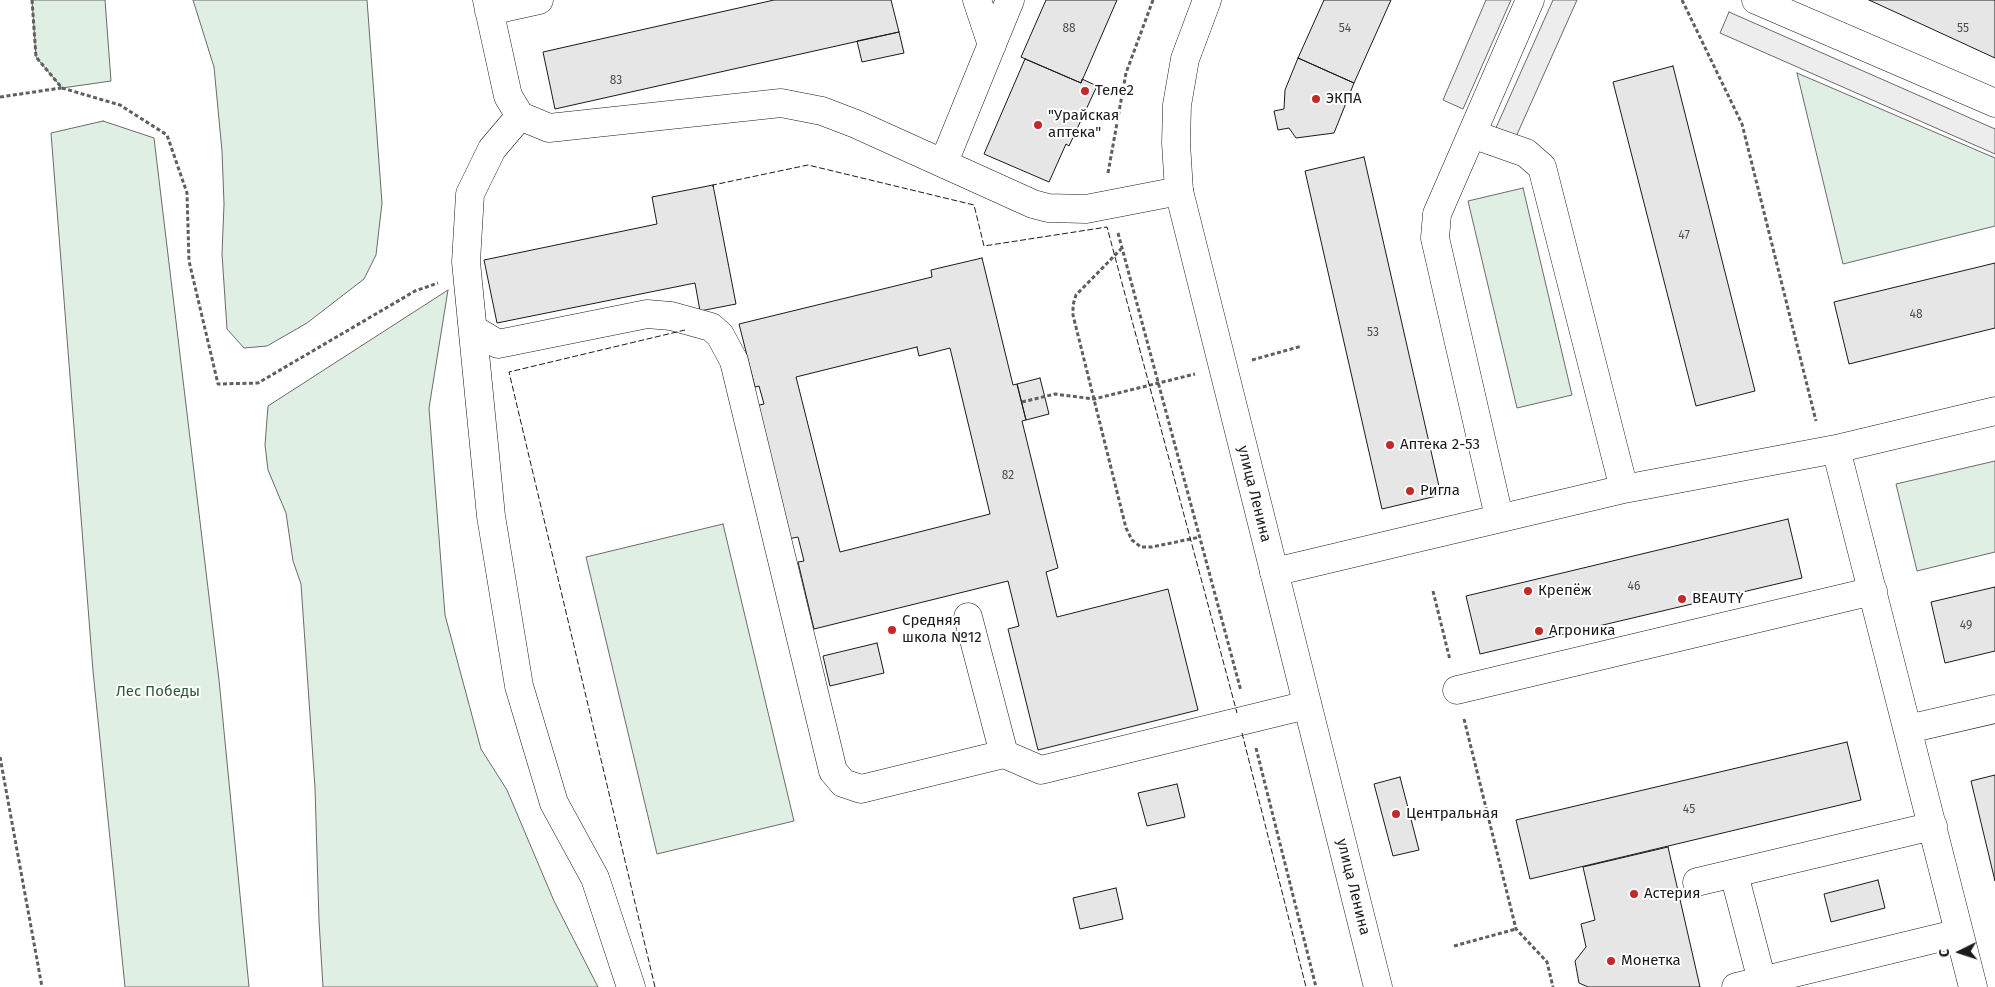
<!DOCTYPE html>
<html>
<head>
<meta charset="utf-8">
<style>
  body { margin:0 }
  #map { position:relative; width:1995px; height:987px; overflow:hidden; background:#fff; font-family:"Fira Sans",sans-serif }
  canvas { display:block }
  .north { position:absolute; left:1935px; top:927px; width:50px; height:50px; -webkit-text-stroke:4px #fff; paint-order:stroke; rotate:266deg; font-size:14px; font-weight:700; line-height:20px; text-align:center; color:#1a1a1a }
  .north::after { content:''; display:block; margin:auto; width:18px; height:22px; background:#1a1a1a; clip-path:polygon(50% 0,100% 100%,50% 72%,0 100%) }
</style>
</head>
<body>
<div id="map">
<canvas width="1995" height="987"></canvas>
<div class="north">С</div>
</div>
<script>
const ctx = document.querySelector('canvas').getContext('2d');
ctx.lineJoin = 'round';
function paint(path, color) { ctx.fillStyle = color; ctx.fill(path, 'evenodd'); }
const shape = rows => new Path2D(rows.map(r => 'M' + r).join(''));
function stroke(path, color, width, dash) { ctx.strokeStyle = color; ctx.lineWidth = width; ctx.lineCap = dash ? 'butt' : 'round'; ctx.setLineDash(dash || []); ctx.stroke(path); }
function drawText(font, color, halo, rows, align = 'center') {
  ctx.font = font + ' "Fira Sans",sans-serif'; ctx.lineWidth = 4; ctx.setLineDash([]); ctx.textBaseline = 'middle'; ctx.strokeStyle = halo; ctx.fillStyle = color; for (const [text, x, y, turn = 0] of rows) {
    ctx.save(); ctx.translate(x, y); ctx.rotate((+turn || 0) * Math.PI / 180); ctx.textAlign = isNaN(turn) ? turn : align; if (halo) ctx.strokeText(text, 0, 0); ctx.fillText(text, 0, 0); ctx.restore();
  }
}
const green = shape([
  [32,0,105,0,111,81,62,88,36,57,32,0],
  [193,0,367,0,382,203,376,255,364,279,307,323,267,346,244,348,227,329,222,254,224,204,222,151,214,67,193,0],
  [1797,73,1995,158,1995,226,1843,264,1797,73],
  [103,121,154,138,219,680,249,987,125,987,93,671,51,133,103,121],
  [1523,188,1572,395,1517,408,1468,201,1523,188],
  [448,290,429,408,445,615,481,749,507,790,554,901,598,987,323,987,319,921,315,788,301,584,293,561,286,513,268,470,265,445,268,406,448,290],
  [1995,461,1995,552,1917,571,1896,484,1995,461],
  [723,524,794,821,657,854,586,557,723,524]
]);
paint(green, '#e0efe3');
stroke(green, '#6a6a6a', 1);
const parking = shape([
  [1486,0,1511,0,1463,109,1443,100,1486,0],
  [1553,0,1577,0,1515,139,1495,130,1553,0],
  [1729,12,1995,129,1995,154,1720,33,1729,12]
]);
paint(parking, '#ededed');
stroke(parking, '#6a6a6a', 1);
const building = shape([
  [774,0,891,0,899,32,555,109,543,52,774,0],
  [1046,0,1117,0,1081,83,1021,57,1046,0],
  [1324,0,1391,0,1354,83,1298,58,1324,0],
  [1869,0,1995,0,1995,58,1869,0],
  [899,32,904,53,862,62,857,41,899,32],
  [1298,58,1354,83,1334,133,1296,138,1289,128,1278,130,1274,111,1284,109,1285,90,1298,58],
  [1025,59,1081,83,1082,79,1097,86,1069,146,1066,144,1049,182,984,154,1025,59],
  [1673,66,1755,391,1696,406,1613,82,1673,66],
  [1364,157,1441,495,1382,509,1305,171,1364,157],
  [713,185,736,304,700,311,695,283,497,323,484,260,657,224,652,197,713,185],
  [982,258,1013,385,1017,384,1026,420,1022,421,1058,568,1046,572,1057,617,1168,589,1198,710,1038,750,1008,629,1019,626,1008,581,814,629,798,562,804,561,798,537,788,539,755,406,764,404,759,386,755,387,739,324,932,277,931,270,982,258],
  [917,347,919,356,950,348,990,514,840,552,796,377,917,347],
  [1995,263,1995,328,1849,364,1834,302,1995,263],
  [1040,378,1049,414,1026,420,1017,384,1040,378],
  [1788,519,1802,578,1480,654,1466,596,1788,519],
  [1995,587,1995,651,1945,663,1931,602,1995,587],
  [877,643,884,673,830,686,823,656,877,643],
  [1847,742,1861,800,1530,879,1516,820,1847,742],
  [1995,775,1995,881,1971,781,1995,775],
  [1400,777,1419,850,1393,856,1374,784,1400,777],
  [1177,784,1185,817,1147,826,1138,793,1177,784],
  [1668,847,1700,987,1588,987,1579,983,1575,961,1586,947,1581,924,1595,920,1583,867,1668,847],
  [1878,880,1885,908,1831,922,1824,894,1878,880],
  [1116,888,1123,919,1080,929,1073,898,1116,888]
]);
paint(building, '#e6e6e6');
stroke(building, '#1a1a1a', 1);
const minor = shape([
  [487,0,508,96,520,116,549,128,781,103,822,111,856,124,1033,204,1048,208,1086,209,1179,191],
  [977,0,992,45],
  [1756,0,1995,103],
  [489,11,539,0],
  [520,116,492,149,470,194,466,262,491,516,519,686,554,803,595,878,631,987],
  [1472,134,1526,153,1542,167,1624,489],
  [944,162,1010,0],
  [473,329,498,344,647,314,671,316,711,327,720,335,734,361,833,771,843,783,861,789,1004,754],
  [1836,449,1973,987],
  [1499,517,1435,238,1437,214,1530,0],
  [1274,572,1624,489,1836,449,1995,411],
  [968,617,1004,754,1041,770,1307,705],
  [1457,690,1873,591],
  [1908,729,1995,709],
  [1734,874,1762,981],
  [1697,882,1933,826],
  [1736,987,1959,933]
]);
const major = shape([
  [1207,0,1185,59,1177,105,1176,143,1179,191,1378,987]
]);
stroke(minor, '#1a1a1a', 29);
stroke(major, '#1a1a1a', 29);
stroke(shape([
  [32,0,36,57,62,88,120,105,167,135,187,193,189,261,218,384,258,383,415,291,438,283],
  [1682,0,1742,124,1816,421],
  [0,97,61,88],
  [1108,173,1126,73,1153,0],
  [1118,233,1241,691],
  [1122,248,1076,295,1073,305,1073,315,1126,528,1132,540,1141,547,1152,547,1200,537],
  [1252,360,1302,346],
  [1022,402,1055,394,1094,399,1195,374],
  [1433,591,1450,660],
  [1464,719,1516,929,1547,962,1553,987],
  [1256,748,1316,987],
  [0,757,42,987],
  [1454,946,1516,929]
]), '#5f5f5f', 3, [4, 2.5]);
stroke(minor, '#fff', 28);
stroke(major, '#fff', 28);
stroke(shape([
  [713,187,713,185,808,165,974,205,984,246,1107,227,1237,713],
  [1242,733,1306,987],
  [655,987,509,372,685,330]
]), '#1a1a1a', 1, [6, 2.5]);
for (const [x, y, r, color] of [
  [1085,91,5,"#c62828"],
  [1316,99,5,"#c62828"],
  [1038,125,5,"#c62828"],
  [1390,445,5,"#c62828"],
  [1410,491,5,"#c62828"],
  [1528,591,5,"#c62828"],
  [1682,599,5,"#c62828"],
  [892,630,5,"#c62828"],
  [1539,631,5,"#c62828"],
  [1396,814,5,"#c62828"],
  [1634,894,5,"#c62828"],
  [1611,961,5,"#c62828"]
]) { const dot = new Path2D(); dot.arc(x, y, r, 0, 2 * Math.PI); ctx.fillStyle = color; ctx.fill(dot); stroke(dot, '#fff', 2); }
drawText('12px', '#4d4d4d', null, [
  ["88",1069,29],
  ["54",1345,29],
  ["55",1963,29],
  ["83",616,81],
  ["47",1684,236],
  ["48",1916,315],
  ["53",1373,333],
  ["82",1008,476],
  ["46",1634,587],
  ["49",1966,626],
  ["45",1689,810]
]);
drawText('15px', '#1a1a1a', '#fff', [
  ["Теле2",1095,91],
  ["ЭКПА",1326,99],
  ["\"Урайская",1048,116],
  ["аптека\"",1048,133],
  ["Аптека 2-53",1400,445],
  ["Ригла",1420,491],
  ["Крепёж",1538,591],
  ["BEAUTY",1692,599],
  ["Средняя",902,621],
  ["школа №12",902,638],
  ["Агроника",1549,631],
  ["Центральная",1406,814],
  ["Астерия",1644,894],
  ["Монетка",1621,961]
], 'left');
drawText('15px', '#1a1a1a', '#fff', [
  ["улица Ленина",1254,494,76],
  ["улица Ленина",1353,887,76]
]);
drawText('15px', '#2b5a34', '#fff', [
  ["Лес Победы",158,692]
]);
</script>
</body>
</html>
